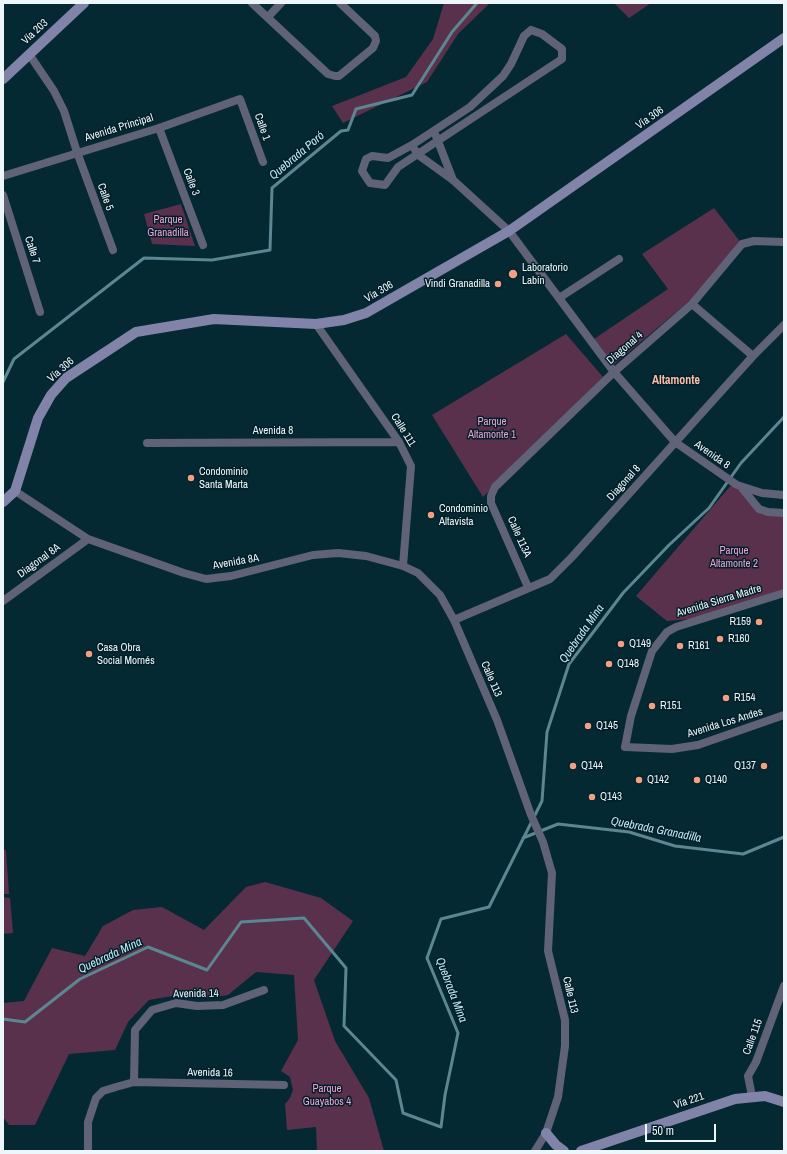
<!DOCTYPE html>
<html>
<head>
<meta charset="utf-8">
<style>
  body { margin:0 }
  #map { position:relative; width:787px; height:1154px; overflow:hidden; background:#052933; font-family:"Archivo Narrow",sans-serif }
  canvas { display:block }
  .frame { position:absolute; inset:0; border:4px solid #edf7fa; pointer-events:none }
  .scale { position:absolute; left:645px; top:1124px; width:71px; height:18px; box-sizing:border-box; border:2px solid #edf7fa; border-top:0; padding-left:5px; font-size:12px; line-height:14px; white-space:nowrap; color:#edf7fa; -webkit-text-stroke:3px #001f29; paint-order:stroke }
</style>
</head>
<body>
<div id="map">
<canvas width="787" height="1154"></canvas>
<div class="frame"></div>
<div class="scale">50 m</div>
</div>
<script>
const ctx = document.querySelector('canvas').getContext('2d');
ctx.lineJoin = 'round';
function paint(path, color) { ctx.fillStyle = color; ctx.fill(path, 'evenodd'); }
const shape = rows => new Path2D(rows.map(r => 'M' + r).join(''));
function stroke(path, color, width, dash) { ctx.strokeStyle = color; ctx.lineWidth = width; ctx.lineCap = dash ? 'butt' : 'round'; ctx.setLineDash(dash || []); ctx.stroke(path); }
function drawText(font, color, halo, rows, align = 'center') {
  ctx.font = font + ' "Archivo Narrow",sans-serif'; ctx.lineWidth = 3; ctx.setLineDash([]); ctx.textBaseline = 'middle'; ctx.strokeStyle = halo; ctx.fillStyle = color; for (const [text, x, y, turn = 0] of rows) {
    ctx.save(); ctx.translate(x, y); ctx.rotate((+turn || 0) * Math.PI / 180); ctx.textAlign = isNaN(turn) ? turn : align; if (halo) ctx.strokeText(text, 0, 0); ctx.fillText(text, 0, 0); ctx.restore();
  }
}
paint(shape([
  [444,3,490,3,458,34,427,82,343,123,332,106,406,77,433,39],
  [614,3,651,3,629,18],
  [181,204,195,246,152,244,144,214],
  [714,208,742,244,693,298,612,366,594,339,668,289,642,254],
  [566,334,603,377,483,497,432,415],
  [733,483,759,509,784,513,784,593,703,618,667,621,636,596],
  [3,850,6,850,9,894,3,894],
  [265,882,321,898,353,921,314,980,335,1041,369,1098,384,1151,317,1151,316,1127,287,1130,285,1104,290,1098,293,1090,290,1077,281,1071,298,1040,294,975,256,972,228,995,209,998,178,995,149,1000,128,1022,115,1050,69,1054,35,1125,9,1125,3,1117,3,1003,24,1001,52,948,85,956,103,926,133,910,162,907,204,930,246,887],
  [3,897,10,898,13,933,3,934]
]), '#59314c');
stroke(shape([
  [3,382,14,359,144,258,212,260,270,250,272,188,341,131,348,130,356,109,412,95,452,32,477,3],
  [523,838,558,824,629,832,675,846,743,854,784,837],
  [3,1019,25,1022,80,979,148,947,207,970,241,922,304,918,346,968,344,1026,396,1080,403,1113,441,1127,445,1095,458,1033,427,958,441,919,489,907,542,801,547,732,569,664,623,593,669,545,709,508,741,463,784,417]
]), '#5b8692', 3);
stroke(shape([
  [252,3,328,74,335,76,339,76,373,48,376,41,375,36,340,3],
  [268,17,281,3],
  [531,30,542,34,562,49,562,59,398,167,385,185,370,183,362,171,366,159,372,156,388,158,412,145,470,107,503,76,511,64,524,36,531,30],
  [29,54,54,91,64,111,77,152,113,250],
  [159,128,203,245],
  [436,136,453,180],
  [415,150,417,154,453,180,509,231,614,372,675,442,737,485,762,493,784,495],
  [3,176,159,128,240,99,263,162],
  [3,195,40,312],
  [559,298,619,259],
  [692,304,753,356],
  [316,324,399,442,411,466,403,566],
  [147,443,399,442],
  [742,488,759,509,768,512,784,513],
  [15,491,88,539,184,573,206,579,231,576,313,555,338,553,366,556,403,566,418,573,440,595,454,620,497,720,531,815,543,842,552,873,548,951,565,1020,565,1046,558,1097,546,1133,535,1151],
  [528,587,491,503,491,496,495,487,614,372,692,304,742,244,754,241,784,242],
  [784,593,676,627,667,632,652,651,631,716,625,747,672,749,698,745,784,715],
  [3,601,88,539],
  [454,620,550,579,572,557,753,356,784,325],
  [134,1082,135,1030,152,1010,176,1003,197,1006,223,1005,264,990],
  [752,1096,748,1076,756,1062,784,986],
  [88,1151,88,1122,96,1098,103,1091,116,1087,134,1082,284,1085]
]), '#606278', 8);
stroke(shape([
  [3,79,84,3],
  [3,502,15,491,38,418,51,395,66,378,136,332,214,319,316,324,344,320,366,313,509,231,784,38],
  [546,1133,556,1145,564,1151],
  [581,1151,735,1099,765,1096,784,1102]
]), '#8184a8', 10);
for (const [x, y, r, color] of [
  [513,274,5,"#f2a081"],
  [498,284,4,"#f2a081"],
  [191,478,4,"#f2a081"],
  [431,515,4,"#f2a081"],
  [759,622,4,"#f2a081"],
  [720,639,4,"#f2a081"],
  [621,644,4,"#f2a081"],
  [680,646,4,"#f2a081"],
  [89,654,4,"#f2a081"],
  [609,664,4,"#f2a081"],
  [726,698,4,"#f2a081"],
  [652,706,4,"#f2a081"],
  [588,726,4,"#f2a081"],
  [573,766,4,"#f2a081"],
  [764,766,4,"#f2a081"],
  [639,780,4,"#f2a081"],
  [697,780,4,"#f2a081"],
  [592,797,4,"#f2a081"]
]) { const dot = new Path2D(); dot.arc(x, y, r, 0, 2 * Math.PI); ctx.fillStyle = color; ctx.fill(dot); stroke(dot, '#001f29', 1.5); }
drawText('11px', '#edf7fa', '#001f29', [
  ["Vía 203",35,32,-43],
  ["Vía 306",650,118,-35],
  ["Calle 1",262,127,70],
  ["Avenida Principal",119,128,-17],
  ["Calle 3",191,182,69],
  ["Calle 5",105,197,70],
  ["Calle 7",32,250,72],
  ["Vía 306",379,292,-30],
  ["Diagonal 4",625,348,-41],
  ["Vía 306",61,370,-41],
  ["Calle 111",403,430,58],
  ["Avenida 8",273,431],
  ["Avenida 8",712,455,35],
  ["Diagonal 8",624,483,-48],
  ["Calle 113A",519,537,66],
  ["Diagonal 8A",39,561,-36],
  ["Avenida 8A",236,562,-10],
  ["Avenida Sierra Madre",719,601,-17],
  ["Calle 113",491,679,67],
  ["Avenida Los Andes",725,723,-17],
  ["Avenida 14",196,994,-1],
  ["Calle 113",570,995,77],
  ["Calle 115",753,1037,-70],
  ["Avenida 16",210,1073,1],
  ["Vía 221",689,1101,-18]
]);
drawText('11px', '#efa2d3', '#001f29', [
  ["Parque",168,220],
  ["Granadilla",168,233],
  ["Parque",492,422],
  ["Altamonte 1",492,435],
  ["Parque",734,551],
  ["Altamonte 2",734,564],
  ["Parque",327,1089],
  ["Guayabos 4",327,1102]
]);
drawText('11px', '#edf7fa', '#001f29', [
  ["Laboratorio",522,268],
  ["Labín",522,281],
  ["Vindi Granadilla",490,284,"right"],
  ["Condominio",199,472],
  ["Santa Marta",199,485],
  ["Condominio",439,509],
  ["Altavista",439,522],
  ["R159",751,622,"right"],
  ["R160",728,639],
  ["Q149",629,644],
  ["R161",688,646],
  ["Casa Obra",97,648],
  ["Social Mornés",97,661],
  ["Q148",617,664],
  ["R154",734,698],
  ["R151",660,706],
  ["Q145",596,726],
  ["Q144",581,766],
  ["Q137",756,766,"right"],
  ["Q142",647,780],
  ["Q140",705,780],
  ["Q143",600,797]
], 'left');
drawText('italic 12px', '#c1e8f5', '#001f29', [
  ["Quebrada Poró",297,156,-40],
  ["Quebrada Mina",582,634,-55],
  ["Quebrada Granadilla",656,830,11],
  ["Quebrada Mina",110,956,-25],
  ["Quebrada Mina",451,990,69]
]);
drawText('bold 12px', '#febea7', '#001f29', [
  ["Altamonte",676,381]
]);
</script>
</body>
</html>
